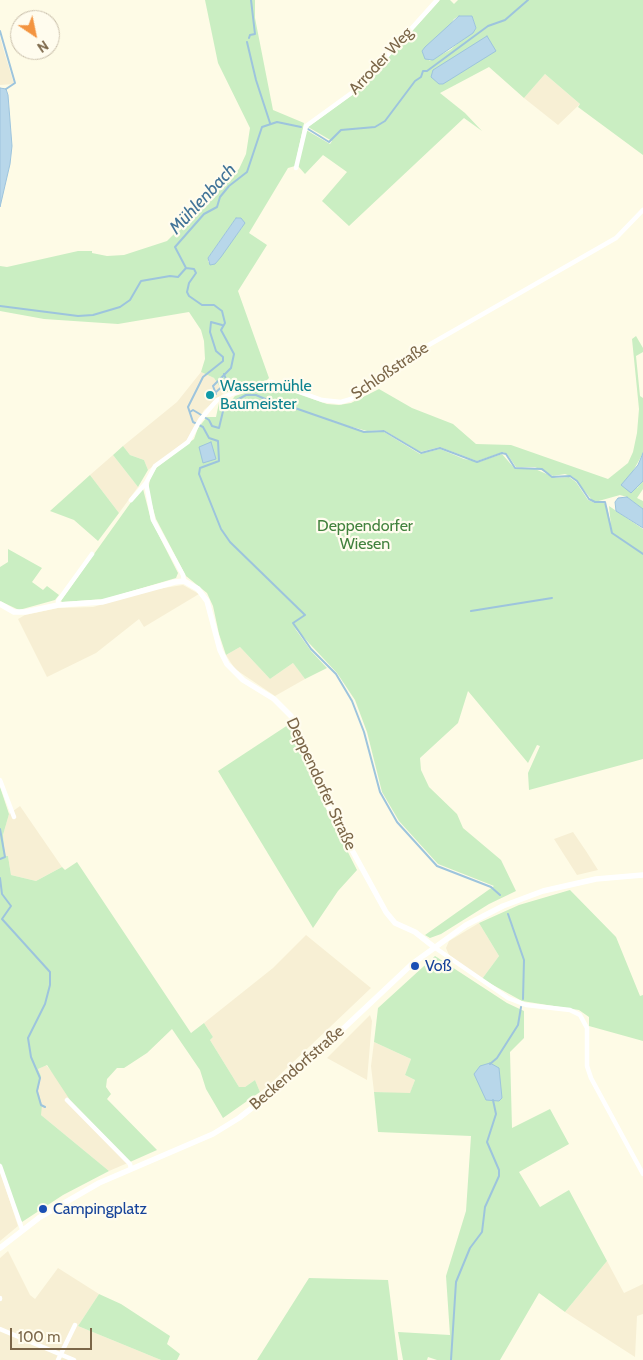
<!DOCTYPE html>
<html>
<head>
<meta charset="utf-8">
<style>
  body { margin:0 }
  #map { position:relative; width:643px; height:1360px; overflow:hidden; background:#fefbe6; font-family:Cabin,sans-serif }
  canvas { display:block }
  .north { position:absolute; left:10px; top:10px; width:50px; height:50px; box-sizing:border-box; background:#fffcee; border:1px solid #cac0ac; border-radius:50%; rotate:146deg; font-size:14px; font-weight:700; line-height:20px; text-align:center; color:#7b6648 }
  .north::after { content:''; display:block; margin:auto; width:18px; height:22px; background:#f39440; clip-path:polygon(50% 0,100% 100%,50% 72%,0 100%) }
  .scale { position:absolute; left:10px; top:1328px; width:82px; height:22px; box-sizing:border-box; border:2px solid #7b6648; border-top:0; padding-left:6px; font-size:15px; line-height:18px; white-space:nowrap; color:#7b6648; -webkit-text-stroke:4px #fffcee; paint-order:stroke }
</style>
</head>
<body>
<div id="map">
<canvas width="643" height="1360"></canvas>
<div class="north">N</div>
<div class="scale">100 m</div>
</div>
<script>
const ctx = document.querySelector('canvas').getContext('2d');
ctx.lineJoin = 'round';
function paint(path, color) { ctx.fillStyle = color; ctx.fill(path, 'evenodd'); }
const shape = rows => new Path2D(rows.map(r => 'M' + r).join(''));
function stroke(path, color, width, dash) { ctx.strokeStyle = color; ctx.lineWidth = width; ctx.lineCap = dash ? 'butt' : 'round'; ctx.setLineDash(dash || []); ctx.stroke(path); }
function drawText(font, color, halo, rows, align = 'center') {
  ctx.font = font + ' Cabin,sans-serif'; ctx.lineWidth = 4.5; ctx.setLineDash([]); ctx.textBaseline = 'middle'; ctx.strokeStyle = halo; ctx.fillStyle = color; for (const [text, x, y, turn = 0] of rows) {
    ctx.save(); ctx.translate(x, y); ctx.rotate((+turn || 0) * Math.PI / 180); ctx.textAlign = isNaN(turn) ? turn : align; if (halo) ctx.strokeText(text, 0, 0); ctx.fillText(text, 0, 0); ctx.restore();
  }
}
paint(shape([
  [0,37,3,48,14,84,0,85],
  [545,74,580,104,558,125,524,98],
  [201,372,214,378,224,393,204,410,187,440,148,470,144,460,130,455,123,446,177,402],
  [113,455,138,487,119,513,90,475],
  [183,585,199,594,144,627,139,619,96,653,47,677,18,619,25,615,58,608,93,607,157,589],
  [240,647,270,679,293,663,305,679,275,696,235,669,226,655],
  [20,806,62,867,36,881,11,875,8,856,5,857,3,835,9,814],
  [573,832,586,851,598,870,577,875,554,839],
  [479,923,499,956,482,979,449,955,446,948,449,941],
  [306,935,371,988,268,1086,260,1092,255,1080,245,1087,239,1087,210,1040,213,1037,204,1023,273,968],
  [370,1015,372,1021,367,1080,327,1058],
  [374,1042,411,1059,405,1075,415,1080,410,1094,374,1092,371,1066],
  [46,1065,130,1162,109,1171,41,1115,38,1091,41,1076,38,1069],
  [0,1171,18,1226,0,1241],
  [8,1251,30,1295,35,1299,58,1268,99,1294,78,1326,161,1360,0,1360,0,1258],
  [607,1261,624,1293,643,1284,643,1314,637,1316,635,1357,565,1312]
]), '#f7efd4');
paint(shape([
  [205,0,255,0,255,18,273,110,304,123,295,166,288,168,249,233,267,245,238,291,269,378,267,380,224,393,214,378,201,372,205,359,204,341,201,330,189,312,118,324,44,319,0,311,0,266,7,267,78,251,92,251,92,253,107,256,124,255,167,241,239,169,246,154,250,128,218,63],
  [236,218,243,226,215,264,208,262,208,258],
  [440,0,450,0,454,4,458,0,643,0,643,155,578,107,580,104,545,74,524,98,489,67,440,93,465,113,482,131,464,118,349,226,322,201,347,172,323,155,305,174,298,166,306,130,330,144,332,141,308,127,359,90],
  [459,16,472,16,476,28,450,50,429,61,454,19],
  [636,336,643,348,643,352,636,356,640,396,643,398,643,453,632,473,637,488,643,481,643,489,637,498,643,501,643,509,627,497,620,495,595,502,592,500,573,477,565,474,553,476,535,467,516,467,507,454,503,452,477,461,440,447,420,452,384,430,367,431,330,421,364,432,384,432,420,454,440,449,464,459,479,462,502,454,515,469,535,469,556,478,569,477,576,482,588,500,595,503,604,503,607,507,611,526,609,506,643,529,643,759,529,790,528,773,540,746,537,745,528,763,468,691,458,723,420,758,421,770,429,787,457,814,463,828,501,860,516,891,489,904,441,934,430,938,425,935,494,886,438,864,399,821,382,792,367,732,355,700,337,673,294,627,311,651,327,668,305,679,293,663,270,679,240,647,226,655,219,634,213,606,207,593,186,576,156,519,148,491,150,479,156,468,194,439,198,428,207,417,216,417,219,403,226,400,230,402,235,396,272,385,327,404,339,405,351,403,379,389,412,408,453,424,476,444,511,445,608,479,628,463,633,452,637,433,639,409,632,339],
  [123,446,130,455,144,460,148,470,138,487,113,455],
  [90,475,119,513,98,541,74,520,50,511],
  [143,489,151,520,178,573,176,578,105,599,62,602,61,601,94,554,139,491],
  [8,549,42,568,32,582,43,590,47,586,59,595,55,600,19,610,0,601,0,567,8,562],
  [291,723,326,809,357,870,338,891,313,928,218,771],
  [0,787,9,814,3,835,5,856,8,856,11,875,36,881,62,867,65,870,77,862,191,1033,204,1023,213,1037,210,1040,239,1087,245,1087,255,1080,260,1092,223,1118,206,1089,200,1070,172,1029,147,1053,124,1068,117,1068,107,1079,106,1087,111,1094,107,1099,157,1150,130,1162,70,1100,47,1065,38,1069,41,1076,38,1091,42,1105,41,1115,109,1171,63,1195,22,1222,17,1215,0,1163],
  [570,890,616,937,640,996,643,995,643,1041,589,1026,589,1017,579,1010,522,1001,482,979,499,956,479,923,519,905],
  [435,956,507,1003,524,1011,524,1038,510,1052,512,1128,550,1109,569,1144,519,1172,540,1207,569,1190,607,1261,565,1312,539,1293,500,1360,437,1360,428,1357,427,1360,403,1360,398,1332,450,1335,446,1276,466,1211,471,1136,378,1132,374,1092,410,1093,415,1080,405,1075,411,1059,374,1042,378,1008],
  [309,1278,388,1280,398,1360,257,1360],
  [99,1294,121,1304,170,1336,167,1344,180,1354,177,1360,161,1360,78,1326]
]), '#caeec2');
const water = shape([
  [459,16,472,16,476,28,473,33,433,60,425,59,422,51,425,47,459,16],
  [487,36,496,51,443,84,439,84,431,77,433,70,487,36],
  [0,88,6,89,8,95,12,146,10,164,0,207,0,88],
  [236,218,241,218,245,223,221,257,215,264,210,265,208,258,236,218],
  [211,442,216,459,203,463,199,447,211,442],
  [643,453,643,481,631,493,621,485,638,465,643,453],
  [627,497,643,509,643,528,616,511,615,502,618,498,627,497],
  [490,1063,499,1068,502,1098,499,1101,486,1100,474,1074,480,1066,490,1063]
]);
paint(water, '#b8d7ea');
stroke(water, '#9dc4dd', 1);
stroke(shape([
  [0,31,15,83,6,89],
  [249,38,250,35,255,34,251,0],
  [247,42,256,80,270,123],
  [308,129,329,142,341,130,375,127,385,121,415,81,421,77,423,71,427,71,488,26,505,20,528,0],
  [186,268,175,247,204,214,217,207,220,197,229,186,247,172,262,127,277,122,301,127],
  [0,306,78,316,93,315,120,307,130,300,141,281,170,276,178,277,186,268,194,269,196,273,189,283,187,292,189,296,202,305,214,305,222,311,225,323,221,330,234,354,231,368,213,386,216,394],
  [222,325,211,322,210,332,216,351,223,357,223,361,203,377,188,407,193,422,203,427,209,438,218,441,219,461,200,468,199,474,221,529,230,542,305,615,293,623,311,649,336,674,352,701,364,732,380,792,397,822,437,866,491,887,500,895],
  [215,393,227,382,224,374],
  [221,401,224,407,246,395,256,395,279,405,292,407,364,432,384,431,421,453,440,448,477,462,502,453,506,454,515,468,542,469,552,477,570,476,577,481,589,499,595,502,605,502,612,533,643,554],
  [190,412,193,410,198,413,209,420,212,426,219,428,224,407],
  [471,611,552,598],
  [0,829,5,857,0,859],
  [0,878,2,894,11,906,2,919,50,972,50,985,45,1004,28,1038,31,1057,40,1078,37,1091,41,1105,45,1107],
  [508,914,524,960,523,999],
  [490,1064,497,1058,518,1025,521,1007],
  [451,1360,456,1282,470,1248,482,1232,485,1207,499,1176,499,1170,487,1142,496,1114,493,1100]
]), '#9dc4dd', 2);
stroke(shape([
  [296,168,306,126,357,89,437,0],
  [131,500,146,483],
  [184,581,183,575,153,520,146,483,155,466,188,442,200,420,217,400,239,391,272,382,322,400,341,402,351,399,380,382,420,350,616,238,643,210],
  [58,605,58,601,92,554],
  [0,780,14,817],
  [434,947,508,998,526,1005,570,1010,580,1015,587,1028,587,1066,591,1078,643,1174],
  [67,1100,130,1164,131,1169],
  [0,1166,22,1229],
  [0,1299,0,1298],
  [0,1329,74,1360],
  [58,1360,75,1325]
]), '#fff', 4.5);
stroke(shape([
  [0,604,14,612,25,612,58,605,102,602,175,582,184,581,198,589,207,601,220,650,227,664,243,680,274,699,291,716,330,810,386,912,395,923,415,932,434,947],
  [0,1248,40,1217,99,1183,213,1134,239,1118,293,1076,412,964,466,925,503,906,543,891,596,879,643,875]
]), '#fff', 5.5);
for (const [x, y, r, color] of [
  [210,395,5,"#0f9aa8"],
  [415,966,5,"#1a4fb4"],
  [43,1209,5,"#1a4fb4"]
]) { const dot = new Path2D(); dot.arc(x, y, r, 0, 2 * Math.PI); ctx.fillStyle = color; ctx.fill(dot); stroke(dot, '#fffcee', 2); }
drawText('16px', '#7b6648', '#fffcee', [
  ["Arroder Weg",381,61,-47],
  ["Schloßstraße",390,371,-34],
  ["Deppendorfer Straße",321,784,65],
  ["Beckendorfstraße",297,1068,-41]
]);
drawText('16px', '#0d838f', '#fffcee', [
  ["Wassermühle",220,386],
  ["Baumeister",220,404]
], 'left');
drawText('16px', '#42823e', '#fffcee', [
  ["Deppendorfer",365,526],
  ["Wiesen",365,544]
]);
drawText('16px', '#164399', '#fffcee', [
  ["Voß",425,966],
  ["Campingplatz",53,1209]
], 'left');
drawText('italic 18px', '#427498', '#fffcee', [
  ["Mühlenbach",203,199,-47]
]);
</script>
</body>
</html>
